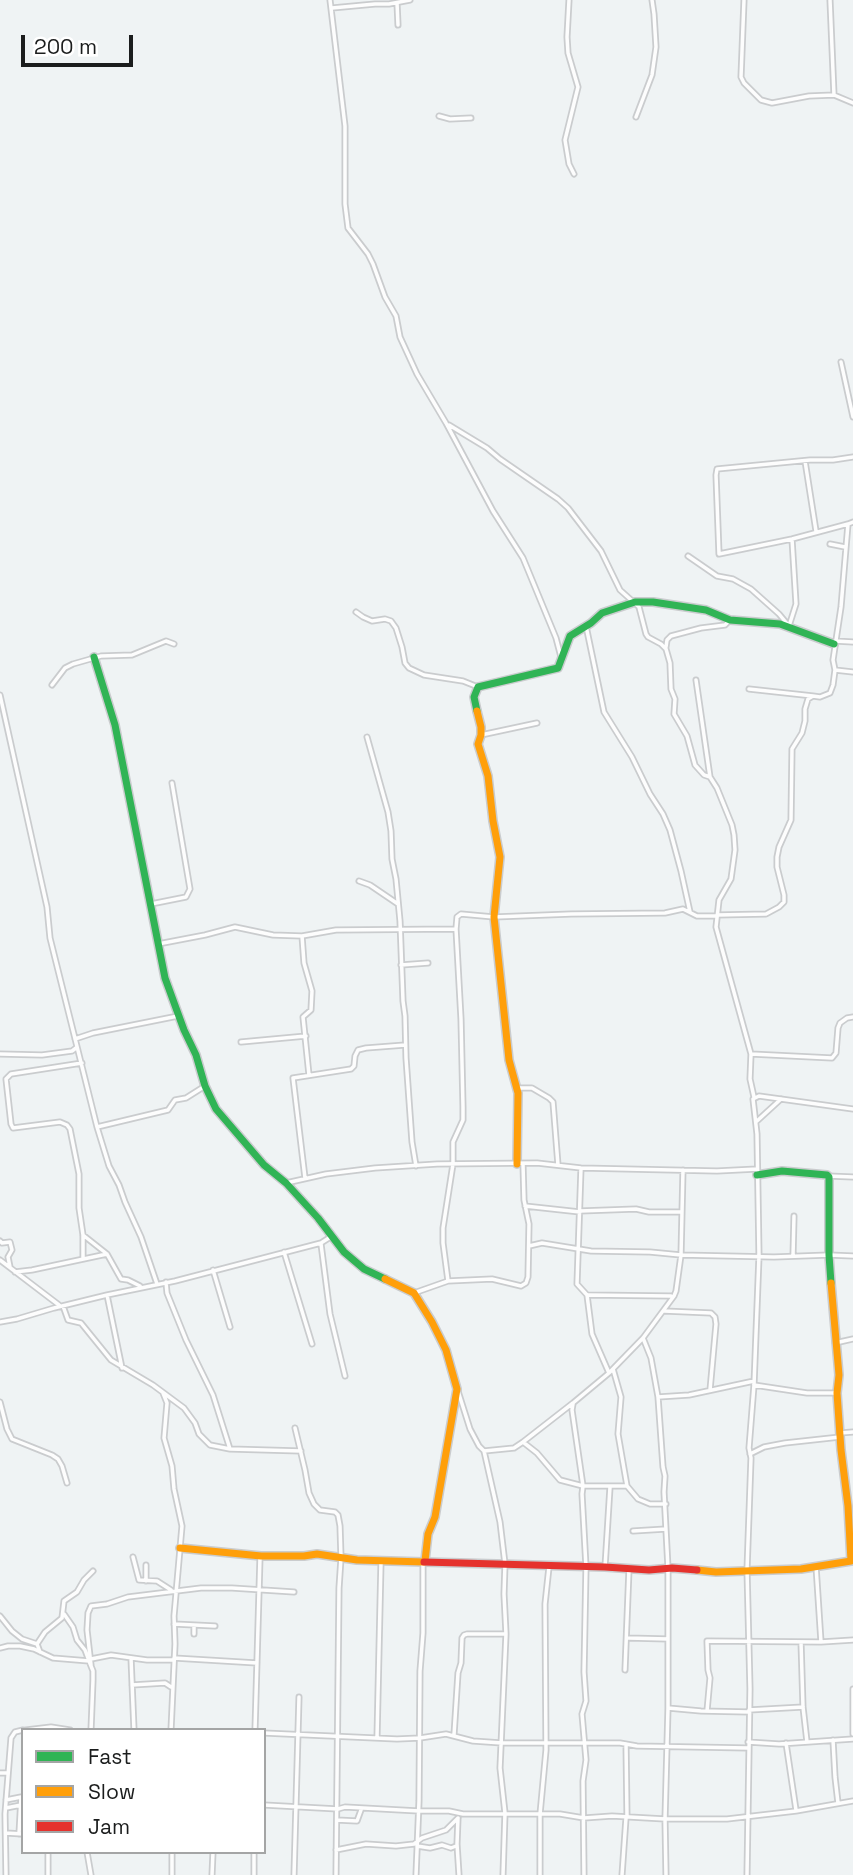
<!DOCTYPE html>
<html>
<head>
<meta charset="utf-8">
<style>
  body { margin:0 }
  #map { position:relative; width:853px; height:1875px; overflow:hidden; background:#eff3f4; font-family:"Space Grotesk",sans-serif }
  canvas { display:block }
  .legend { position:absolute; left:21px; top:1728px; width:245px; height:126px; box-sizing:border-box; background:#fff; border:2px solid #a4a5a5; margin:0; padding:9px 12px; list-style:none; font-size:21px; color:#1b1d1d }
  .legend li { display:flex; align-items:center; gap:14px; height:35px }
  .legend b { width:35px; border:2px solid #a4a5a5 }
  .scale { position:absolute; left:21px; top:35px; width:112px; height:32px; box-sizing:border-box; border:4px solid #1b1d1d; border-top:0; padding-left:9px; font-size:21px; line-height:24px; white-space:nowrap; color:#1b1d1d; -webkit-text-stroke:5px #fff; paint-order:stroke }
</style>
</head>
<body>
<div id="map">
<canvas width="853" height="1875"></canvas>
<ul class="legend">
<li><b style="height:9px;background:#30b455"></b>Fast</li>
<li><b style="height:9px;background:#ff9f0a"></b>Slow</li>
<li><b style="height:9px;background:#e5322d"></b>Jam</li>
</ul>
<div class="scale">200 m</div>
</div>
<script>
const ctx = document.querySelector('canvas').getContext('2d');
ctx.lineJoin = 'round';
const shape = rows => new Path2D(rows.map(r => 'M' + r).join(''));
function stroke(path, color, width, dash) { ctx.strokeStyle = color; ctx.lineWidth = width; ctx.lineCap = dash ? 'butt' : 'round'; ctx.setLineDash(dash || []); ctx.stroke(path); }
const street = shape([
  [330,0,345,126,345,204,348,228,368,254,373,264,385,297,396,316,400,337,417,374,446,423,493,511,523,558,556,638,561,657],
  [569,0,567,37,568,53,578,87,565,140,569,164,574,174],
  [744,0,741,77,744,83,761,100,772,103,809,96,834,95,853,103],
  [830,0,834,95],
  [397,3,398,25],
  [332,8,375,4,389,4,410,0],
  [439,116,450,119,471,118],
  [636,117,652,75,656,47,654,14,652,0],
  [841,362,853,417],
  [449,425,487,448,500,459,558,499,568,508,601,551,620,590,639,607,646,634,648,637,661,644,666,649,670,663,671,689,675,699,674,714,687,736,695,765,704,775,710,777],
  [805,461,816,531],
  [853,522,848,524,841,607,833,660,835,670,853,672],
  [848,524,792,539,719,554,716,475,717,469,810,460,833,460,853,457],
  [830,544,845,547],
  [688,556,717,576,733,579,751,589,779,614,789,626],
  [356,612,363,617,372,621,385,619,391,621,396,628,402,647,405,663,409,668,424,675,463,681,478,687],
  [586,626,604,712,632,757,650,794,663,814,670,830,681,871,690,912],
  [789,626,796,604,792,539],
  [835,641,853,642],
  [666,647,667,640,671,636,701,628,725,625,730,620],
  [696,680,710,777,717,788,732,825,734,835,735,850,731,879,719,900,716,927,751,1054,750,1079,754,1097],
  [52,685,65,668,73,664,101,656,132,655,166,641,174,644],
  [749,689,813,696],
  [0,695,47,907,50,938,97,1127,168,1110,175,1100,186,1098,205,1086],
  [481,735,537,723],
  [367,737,388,812,391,831,392,859,396,879,400,921,403,1001,405,1016,406,1058,412,1142,416,1166],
  [359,881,370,885,398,904],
  [151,904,186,897,190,889,172,783],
  [717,915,766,914,779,907,784,902,784,895,777,867,777,857,779,847,791,820,792,749,802,733,805,721,805,709,808,699,813,696,820,697,830,693,833,685,835,670],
  [302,936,304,963,312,991,311,1010,303,1017,309,1075],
  [158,944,205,935,235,927,273,935,302,936,336,930,456,929],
  [401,965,428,963],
  [75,1039,93,1033,178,1016],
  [241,1042,306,1036],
  [0,1054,42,1055,72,1051,76,1048],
  [751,1054,832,1058,836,1053,838,1028,840,1023,847,1018,853,1017],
  [82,1063,11,1074,6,1079,11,1124,13,1128,60,1122,67,1125,70,1129,79,1174,79,1208,83,1235,83,1259],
  [517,1088,532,1088,549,1098,553,1102,558,1165],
  [757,1121,781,1099],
  [97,1127,109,1166,119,1185,125,1202,141,1237,157,1284],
  [581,1168,577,1284,587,1295,592,1334,609,1373],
  [828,1176,853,1177],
  [305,1178,293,1078,351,1069,354,1066,355,1056,358,1050,366,1048,405,1045],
  [286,1183,326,1174,375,1168,437,1164,537,1163,581,1168,717,1171,757,1169],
  [525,1206,580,1212],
  [580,1211,636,1209,649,1212,681,1212],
  [83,1235,107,1254,121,1279,128,1280,140,1286],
  [0,1241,2,1243,10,1242,12,1250,8,1257,10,1267],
  [321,1244,330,1314,345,1376],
  [529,1246,542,1243,591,1251,650,1252,681,1255,774,1257,829,1255,853,1256],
  [284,1252,312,1344],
  [793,1256,794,1216],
  [0,1260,59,1305],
  [213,1270,230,1327],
  [15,1272,32,1270,107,1254],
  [448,1281,443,1243,443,1228,453,1164,453,1142,463,1120,463,1107,461,1019,456,929,457,917,461,914,494,917,571,914,665,913,683,909,697,916,717,916],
  [166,1282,167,1293,186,1340,213,1395,230,1449],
  [414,1293,448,1281,492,1279,521,1286,526,1283,528,1277,529,1224,524,1200,523,1164],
  [107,1295,122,1368],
  [588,1295,671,1296],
  [63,1306,68,1320,81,1323,111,1360,153,1385,184,1408,195,1423,199,1434,210,1445,230,1449,301,1451],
  [664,1311,711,1313,715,1317,716,1324,710,1390],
  [0,1322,17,1319,54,1308,107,1295,175,1281,321,1243,332,1236],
  [643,1338,651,1358,658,1397,663,1467,665,1476,664,1492,668,1568,668,1708,665,1819,666,1875],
  [835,1343,853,1339],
  [613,1369,621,1397,618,1434,627,1486,638,1499,650,1504,666,1504],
  [754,1385,807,1393,837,1393],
  [458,1391,470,1429,479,1446,484,1451,514,1448,523,1442,537,1453,560,1480,583,1486,582,1494,586,1567,584,1672,586,1701,582,1714,586,1760,583,1781,584,1875],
  [163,1393,167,1403,164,1438,172,1466,174,1489,182,1526,174,1616,175,1644,171,1730],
  [658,1397,689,1395,754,1381],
  [0,1402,7,1429,12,1439,52,1455,58,1459,62,1466,67,1483],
  [573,1404,572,1410,583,1486,627,1486],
  [295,1428,305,1470,309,1493,314,1504,320,1510,335,1512,338,1515,340,1526,341,1558,339,1588,336,1875],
  [840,1433,853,1432],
  [523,1442,573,1403,609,1373,643,1338,674,1296,676,1291,681,1255,683,1170],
  [484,1451,500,1522,505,1564,504,1594,506,1634,500,1768,505,1813,503,1875],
  [750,1454,764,1447,785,1443,840,1437],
  [633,1531,666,1529],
  [133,1557,139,1580,157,1581,171,1590],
  [816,1566,821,1642],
  [605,1567,610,1487],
  [146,1581,146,1565],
  [64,1614,73,1627,77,1640,85,1650,89,1661],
  [0,1616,12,1631,22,1639,37,1644,40,1652],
  [174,1624,215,1626],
  [194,1634,194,1626],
  [628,1638,668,1639],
  [801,1642,803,1707,807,1742],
  [37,1644,45,1632,62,1618,64,1601,77,1592,84,1580,93,1571],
  [0,1648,8,1646,20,1646,34,1649,53,1658,89,1661,93,1671,93,1680,91,1730],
  [131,1658,134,1730],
  [174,1658,257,1663],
  [91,1659,111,1655,147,1660,173,1660],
  [91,1665,87,1630,88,1613,91,1606,107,1604,128,1597,201,1588,232,1588,294,1592],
  [625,1670,629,1569],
  [132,1685,165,1683,171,1687],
  [853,1689,853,1734],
  [668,1708,701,1711,749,1712],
  [749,1710,803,1707],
  [707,1711,710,1678,708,1670,707,1641,821,1642,853,1640],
  [26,1730,51,1727,70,1730],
  [255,1730,260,1557],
  [264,1733,397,1739,420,1738,446,1734,473,1741,502,1743,620,1743,637,1746,748,1748],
  [454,1735,458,1673,461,1663,462,1638,464,1635,467,1634,506,1634],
  [377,1738,381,1562],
  [833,1740,835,1777,838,1803],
  [748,1742,779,1744,853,1739],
  [786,1743,796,1810],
  [626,1744,627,1817],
  [0,1773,7,1773],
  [6,1800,21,1797],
  [264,1805,338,1809,345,1807,419,1811,449,1811,463,1814,560,1814,584,1818,612,1816,665,1819,727,1819,796,1811,853,1801],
  [6,1808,21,1805],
  [458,1818,457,1844,459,1875],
  [337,1820,357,1821,361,1810],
  [6,1833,23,1834],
  [19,1834,21,1797],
  [417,1846,430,1848,442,1845,451,1848,456,1846],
  [336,1850,366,1844,396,1846,414,1844,422,1838,446,1830,458,1818],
  [48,1852,48,1875],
  [87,1852,91,1875],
  [172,1852,172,1875],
  [6,1875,5,1814,11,1738,15,1732,23,1730],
  [212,1875,213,1852],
  [254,1875,254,1852],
  [294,1875,299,1697],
  [416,1875,419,1801,420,1671,423,1633,423,1562],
  [540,1875,540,1814,546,1750,545,1604,549,1567],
  [622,1875,626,1818],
  [747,1875,750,1689,747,1570,751,1458,749,1448,754,1385,759,1256,757,1134,753,1099,759,1096,853,1109]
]);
const fast = shape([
  [94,657,115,725,165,978,184,1030,196,1055,205,1086,216,1109,264,1165,286,1183,318,1218,344,1252,364,1269,385,1279],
  [477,711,474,697,478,687,558,668,570,636,591,623,602,613,635,602,653,602,706,610,730,620,780,624,834,644],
  [757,1175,782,1171,827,1175,829,1177,829,1255,831,1283]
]);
const slow = shape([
  [477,711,481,727,481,735,478,744,488,776,493,821,500,857,494,917,509,1060,518,1093,517,1164],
  [385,1279,414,1293,432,1322,446,1350,457,1389,435,1517,428,1534,425,1561],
  [180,1548,261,1556,304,1556,317,1554,357,1560,424,1562],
  [697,1570,716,1572,801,1569,851,1561,848,1506,841,1450,837,1393,839,1375,831,1283]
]);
const jam = shape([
  [424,1562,605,1567,649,1570,672,1568,697,1570]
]);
stroke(street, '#caccce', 7);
stroke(fast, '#caccce', 10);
stroke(slow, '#caccce', 10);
stroke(jam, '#caccce', 10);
stroke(street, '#fdfdfd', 3.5);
stroke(fast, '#30b455', 7);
stroke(slow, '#ff9f0a', 7);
stroke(jam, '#e5322d', 7);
</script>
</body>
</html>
